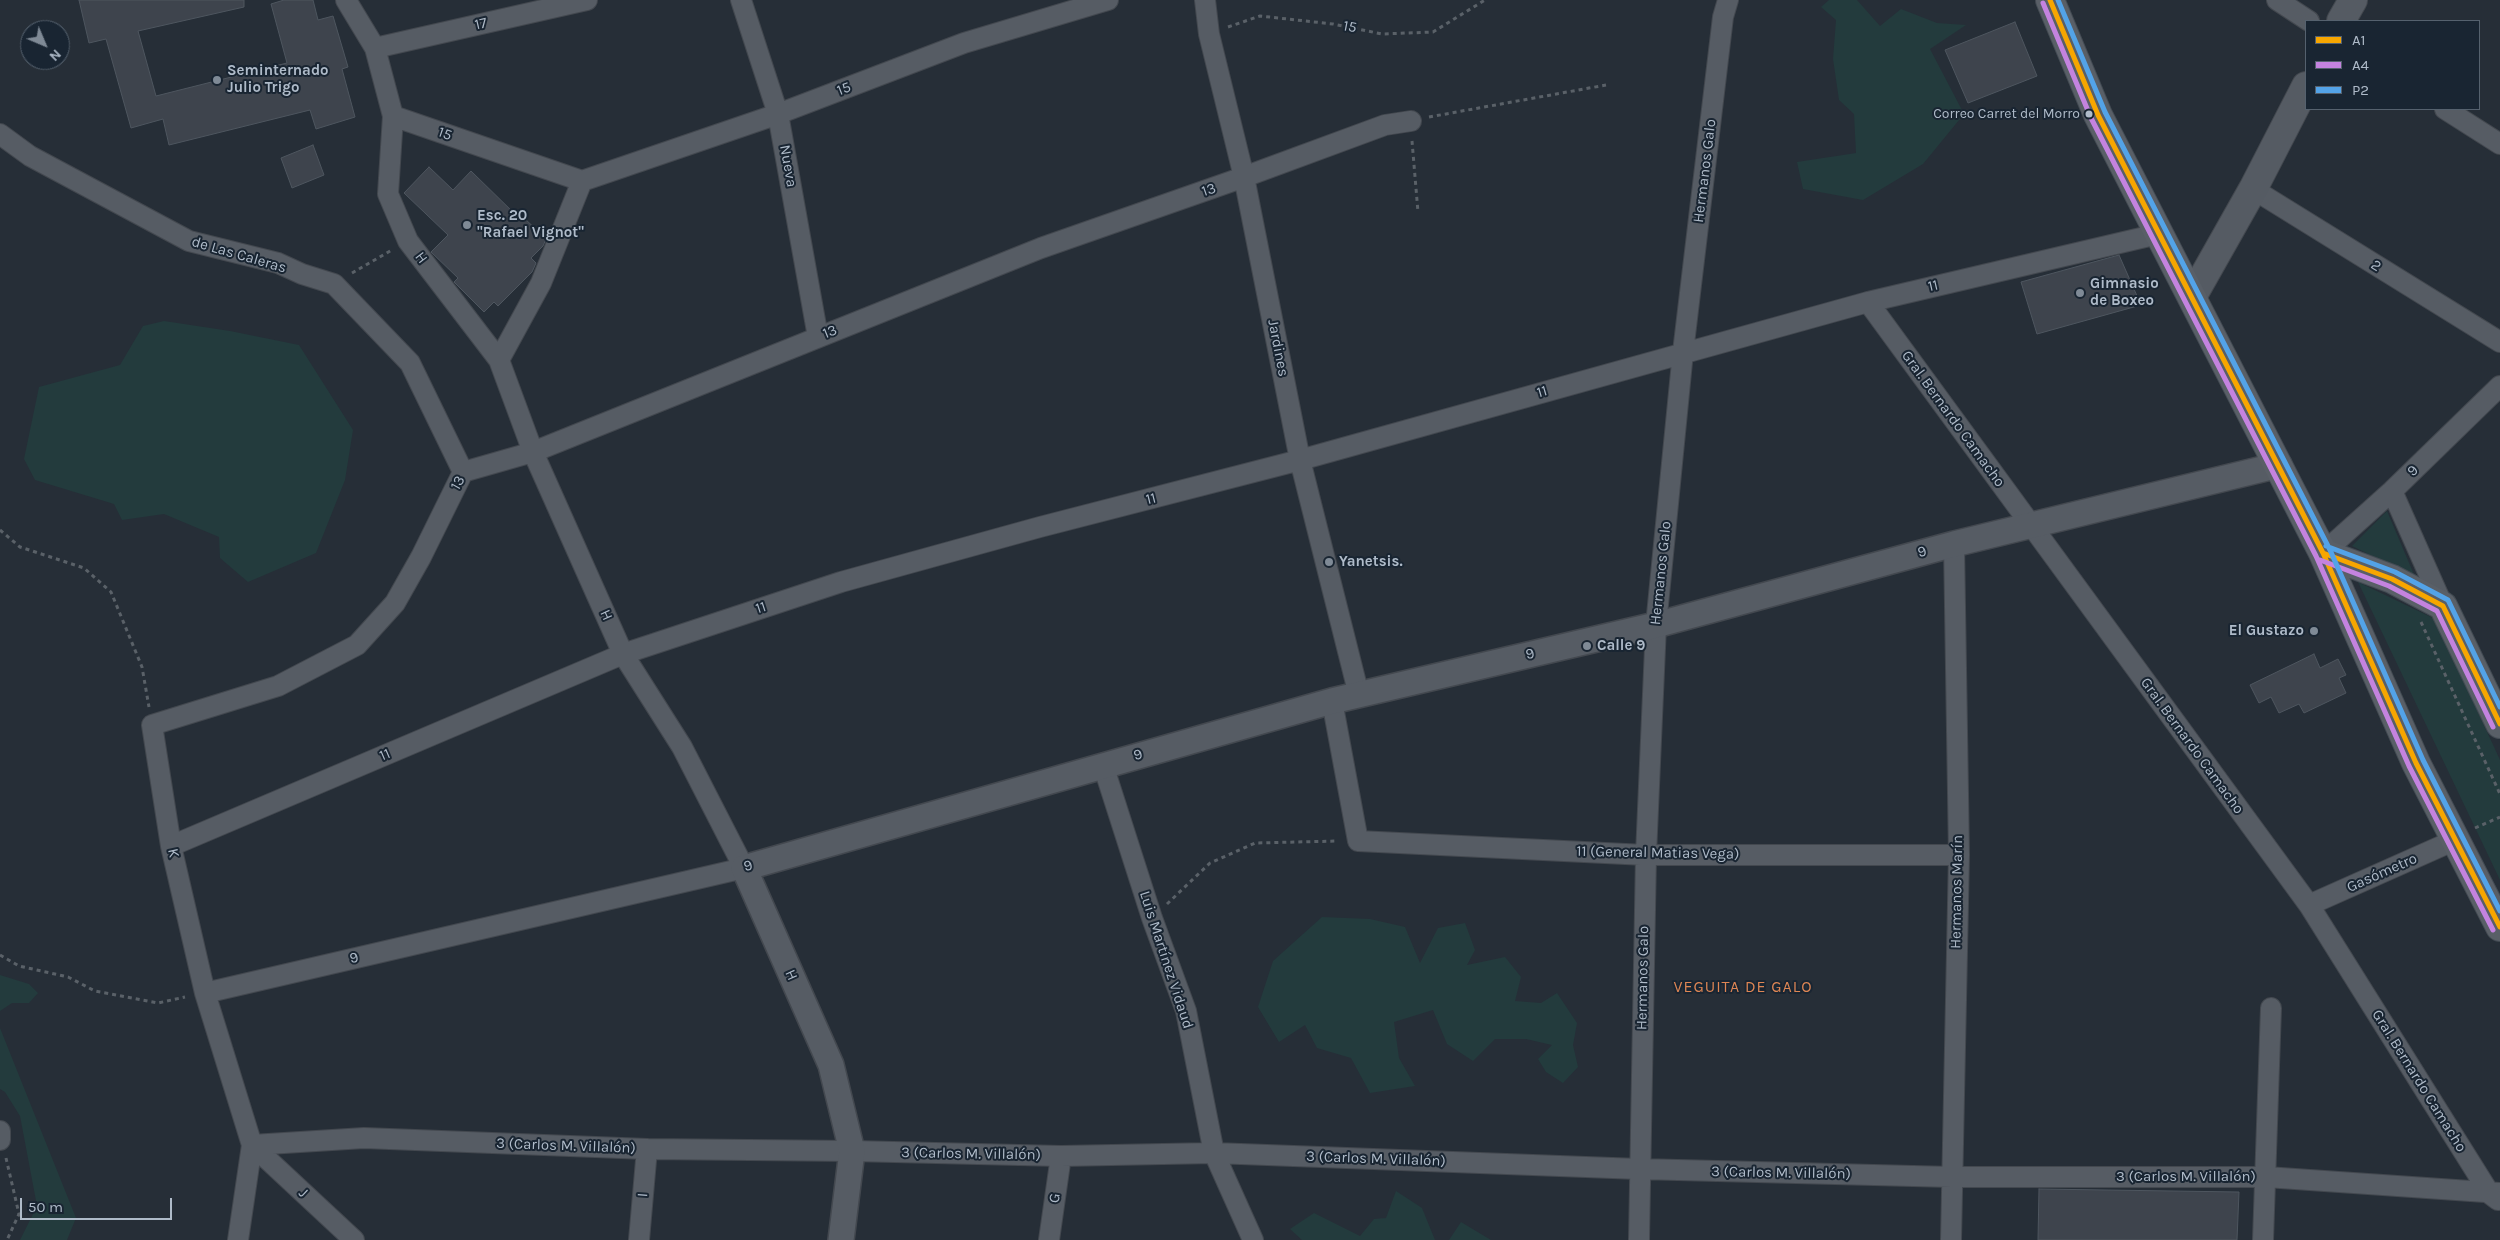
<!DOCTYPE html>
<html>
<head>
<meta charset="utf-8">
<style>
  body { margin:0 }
  #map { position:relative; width:2500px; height:1240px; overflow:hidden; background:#262e37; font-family:Karla,sans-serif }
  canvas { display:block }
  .legend { position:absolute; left:2305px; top:20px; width:175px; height:90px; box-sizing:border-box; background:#192532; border:1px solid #55616e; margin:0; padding:6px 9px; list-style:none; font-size:15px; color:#afbbc9 }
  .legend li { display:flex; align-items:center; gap:10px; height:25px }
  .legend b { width:25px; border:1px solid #55616e }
  .north { position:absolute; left:20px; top:20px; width:50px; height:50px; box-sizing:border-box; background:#192532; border:1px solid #55616e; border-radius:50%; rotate:135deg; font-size:14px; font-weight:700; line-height:20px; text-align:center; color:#afbbc9 }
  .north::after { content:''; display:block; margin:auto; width:18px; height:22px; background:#7f8a96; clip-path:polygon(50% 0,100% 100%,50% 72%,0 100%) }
  .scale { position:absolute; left:20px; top:1198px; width:152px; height:22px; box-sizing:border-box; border:2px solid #afbbc9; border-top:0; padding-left:6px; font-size:15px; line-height:18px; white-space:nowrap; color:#afbbc9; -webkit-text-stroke:4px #192532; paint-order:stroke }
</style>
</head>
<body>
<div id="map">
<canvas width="2500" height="1240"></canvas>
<ul class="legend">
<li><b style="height:6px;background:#f7a600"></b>A1</li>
<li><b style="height:6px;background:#c483df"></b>A4</li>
<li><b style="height:6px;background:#53a3e8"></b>P2</li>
</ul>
<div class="north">N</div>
<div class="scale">50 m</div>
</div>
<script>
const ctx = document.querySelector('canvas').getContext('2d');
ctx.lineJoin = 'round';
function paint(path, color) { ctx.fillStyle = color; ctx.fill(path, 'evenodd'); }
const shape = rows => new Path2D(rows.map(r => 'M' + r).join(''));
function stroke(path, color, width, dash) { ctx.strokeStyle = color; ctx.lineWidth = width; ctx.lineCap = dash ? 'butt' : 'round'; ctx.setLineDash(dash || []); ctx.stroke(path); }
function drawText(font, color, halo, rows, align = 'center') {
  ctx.font = font + ' Karla,sans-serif'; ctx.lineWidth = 4; ctx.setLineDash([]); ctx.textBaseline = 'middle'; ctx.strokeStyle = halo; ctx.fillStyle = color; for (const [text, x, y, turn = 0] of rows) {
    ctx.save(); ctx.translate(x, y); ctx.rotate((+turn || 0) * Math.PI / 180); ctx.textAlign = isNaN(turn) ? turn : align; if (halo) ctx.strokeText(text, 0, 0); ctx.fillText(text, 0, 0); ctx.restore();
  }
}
paint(shape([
  [1829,0,1857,0,1880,26,1901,9,1937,23,1966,25,1930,49,1964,114,1923,164,1863,200,1803,189,1797,162,1856,153,1854,114,1839,100,1833,59,1836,20,1821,7],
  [164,321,230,331,299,345,353,430,345,480,316,553,248,582,220,558,219,537,164,514,122,520,114,504,35,480,24,459,39,387,120,365,143,326],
  [2387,511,2415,577,2352,546],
  [2358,582,2435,619,2500,760,2500,880],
  [1322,917,1370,919,1405,927,1420,963,1438,928,1465,923,1475,950,1467,965,1505,957,1521,977,1515,1001,1541,1003,1557,993,1577,1023,1573,1045,1578,1067,1563,1083,1546,1072,1538,1059,1552,1045,1526,1039,1495,1039,1473,1061,1447,1044,1433,1010,1394,1022,1399,1058,1415,1086,1370,1093,1351,1058,1317,1048,1305,1025,1279,1042,1258,1007,1273,961],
  [0,975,29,984,38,993,29,1003,12,1003,0,1011],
  [0,1028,76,1218,67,1240,20,1240,37,1206,20,1116,5,1092,0,1089],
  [1396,1191,1422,1208,1435,1240,1302,1240,1290,1229,1314,1213,1360,1236,1374,1219,1386,1218],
  [1461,1222,1491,1240,1449,1240]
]), '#233b3d');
const building = shape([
  [79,0,244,0,244,7,138,31,156,96,287,63,271,4,284,0,313,0,318,20,333,16,348,67,342,69,355,117,316,129,310,110,169,145,163,119,131,128,106,39,89,43,79,0],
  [2015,22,2037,76,1968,103,1945,50,2015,22],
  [313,145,324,175,292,188,281,158,313,145],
  [429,167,453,190,471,171,518,217,521,215,546,239,543,246,531,258,536,263,532,272,498,306,494,302,484,312,454,282,458,278,431,252,448,235,404,193,429,167],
  [2119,255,2141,305,2037,334,2021,282,2119,255],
  [2314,654,2320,668,2338,659,2346,675,2339,678,2346,693,2304,713,2299,704,2279,713,2271,697,2259,703,2250,685,2314,654],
  [2039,1189,2239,1192,2237,1240,2038,1240,2039,1189]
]);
paint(building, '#3e444d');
stroke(building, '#4e565f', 1);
const minor = shape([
  [741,0,778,114,818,337],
  [1205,0,1209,34,1244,177,1300,460,1359,695],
  [2277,0,2309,21],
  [375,48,587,0],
  [2445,109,2500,144],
  [393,116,582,181,541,283,499,360],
  [0,134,30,156,189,241,278,263,302,274,334,284,410,363,463,472],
  [582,181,778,114,964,43,1108,0],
  [2253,189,2500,342],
  [1868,302,2309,905,2490,1194,2498,1200],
  [2392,491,2443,606],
  [2323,553,2392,491,2500,386],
  [1332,701,1358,841,1646,855,1959,855],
  [1103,765,1152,918,1186,1011,1214,1153,1253,1240],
  [171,846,623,654,841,582,1040,527,1300,460,1868,302,2158,234],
  [2309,905,2455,840],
  [205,993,744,868,682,747,623,654,533,452,499,360,408,241,388,194,393,116,375,48,346,0],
  [0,1131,0,1140],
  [252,1145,364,1138,647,1149,852,1151,1061,1156,1214,1153,1639,1169,1952,1177,2266,1177,2500,1193],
  [252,1145,354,1240],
  [238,1240,252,1145,205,993,171,846,152,725,278,686,357,645,395,603,421,557,463,472,533,452,1041,248,1244,177,1385,125,1411,121],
  [639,1240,647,1149],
  [1049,1240,1061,1156],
  [1639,1240,1646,855,1656,625,1683,352,1723,17,1728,0],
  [1951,1240,1959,855,1954,544],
  [2263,1240,2271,1008]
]);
const tertiary = shape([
  [841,1240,852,1151,831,1065,744,868,1332,701,1656,625,1954,544,2279,465]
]);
const secondary = shape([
  [2341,21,2353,0],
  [2192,297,2253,189,2306,86]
]);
const primary = shape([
  [2050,0,2098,115,2323,553,2416,763,2500,927],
  [2323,553,2392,579,2443,606,2500,724]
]);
stroke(minor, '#43484f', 22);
stroke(tertiary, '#43484f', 28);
stroke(secondary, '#43484f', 30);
stroke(primary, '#434b53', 30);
stroke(shape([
  [1228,27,1260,16,1333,24,1382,34,1433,32,1485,0],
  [1429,117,1606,85],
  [1412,141,1418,212],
  [352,273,392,250],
  [0,530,20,547,84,568,111,592,142,667,149,707],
  [2421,622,2500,794],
  [2475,828,2500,817],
  [1167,904,1210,863,1255,843,1338,841],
  [0,955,19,966,68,977,95,991,158,1003,185,997],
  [6,1158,19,1214,7,1240]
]), '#5a6168', 3, [4, 4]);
stroke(minor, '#565c64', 20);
stroke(tertiary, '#565c64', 25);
stroke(secondary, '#555b63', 28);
stroke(primary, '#595f67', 28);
stroke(shape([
  [2050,0,2098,115,2323,553,2416,763,2500,927],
  [2323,553,2392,579,2443,606,2500,724]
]), '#f7a600', 5);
stroke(shape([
  [2043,3,2091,118,2316,556,2409,766,2493,930],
  [2320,560,2389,586,2437,611,2493,727]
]), '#c483df', 5);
stroke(shape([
  [2058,0,2105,112,2330,550,2423,760,2500,911],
  [2326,546,2395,572,2448,600,2500,707]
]), '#53a3e8', 5);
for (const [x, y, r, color] of [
  [217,80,5,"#7f8a96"],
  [2089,114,4.5,"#afbbc9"],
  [467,225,5,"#7f8a96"],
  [2080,293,5,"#7f8a96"],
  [1329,562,5,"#7f8a96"],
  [2314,631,5,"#7f8a96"],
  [1587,646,5,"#7f8a96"]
]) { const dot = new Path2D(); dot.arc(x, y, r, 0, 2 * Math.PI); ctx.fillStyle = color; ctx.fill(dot); stroke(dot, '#192532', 2); }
drawText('14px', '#afbbc9', '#192532', [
  ["Correo Carret del Morro",2080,114]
], 'right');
drawText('15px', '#afbbc9', '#192532', [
  ["17",481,24,-13],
  ["15",1350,27,11],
  ["15",844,89,-21],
  ["15",445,134,19],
  ["Nueva",788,166,80],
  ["Hermanos Galo",1705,171,-83],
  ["13",1209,190,-19],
  ["de Las Caleras",239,255,16],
  ["H",421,258,53],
  ["2",2376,266,32],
  ["11",1933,286,-13],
  ["13",830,332,-22],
  ["Jardines",1278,348,79],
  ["11",1542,392,-16],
  ["Gral. Bernardo Camacho",1953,419,54],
  ["9",2413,471,-44],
  ["13",458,483,-61],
  ["11",1151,499,-14],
  ["9",1922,552,-15],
  ["Hermanos Galo",1661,573,-84],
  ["11",761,608,-18],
  ["H",606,615,66],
  ["9",1530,654,-13],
  ["Gral. Bernardo Camacho",2192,746,54],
  ["11",385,755,-23],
  ["9",1138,755,-16],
  ["K",173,853,78],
  ["11 (General Matias Vega)",1658,853,1],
  ["9",748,866,-15],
  ["Gasómetro",2382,873,-24],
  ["Hermanos Marín",1957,892,-89],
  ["9",354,958,-13],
  ["Luis Martínez Vidaud",1166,960,72],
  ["H",791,975,66],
  ["Hermanos Galo",1643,978,-89],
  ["Gral. Bernardo Camacho",2419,1081,58],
  ["3 (Carlos M. Villalón)",566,1146,2],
  ["3 (Carlos M. Villalón)",971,1154,1],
  ["3 (Carlos M. Villalón)",1376,1159,2],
  ["3 (Carlos M. Villalón)",1781,1173,1],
  ["3 (Carlos M. Villalón)",2186,1177],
  ["J",303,1193,43],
  ["I",643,1195,-85],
  ["G",1055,1198,-82]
]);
drawText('bold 15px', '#afbbc9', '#192532', [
  ["Seminternado",227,71],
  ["Julio Trigo",227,88],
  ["Esc. 20",477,216],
  ["\"Rafael Vignot\"",477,233],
  ["Gimnasio",2090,284],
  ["de Boxeo",2090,301],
  ["Yanetsis.",1339,562],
  ["El Gustazo",2304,631,"right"],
  ["Calle 9",1597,646]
], 'left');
ctx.letterSpacing = '1px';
drawText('16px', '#de8654', '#192532', [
  ["VEGUITA DE GALO",1743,987]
]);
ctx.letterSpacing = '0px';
</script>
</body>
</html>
